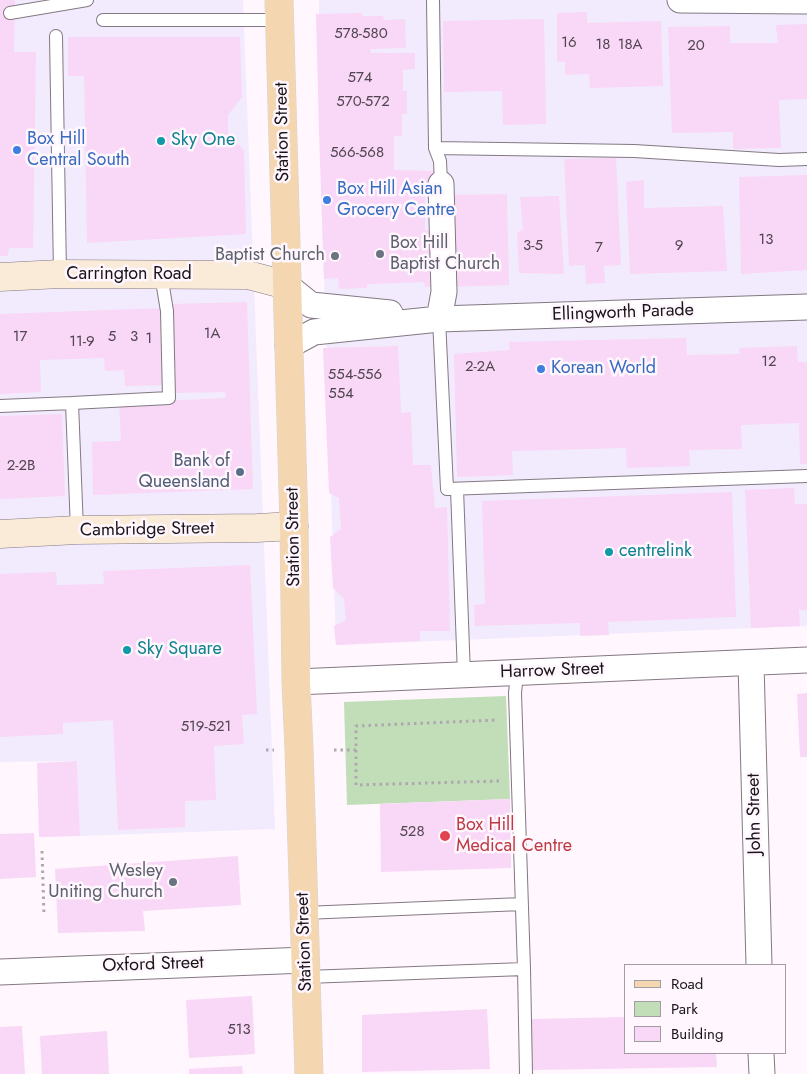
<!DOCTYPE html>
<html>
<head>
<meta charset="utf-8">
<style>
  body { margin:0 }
  #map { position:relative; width:807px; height:1074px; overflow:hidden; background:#fff6fe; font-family:Jost,sans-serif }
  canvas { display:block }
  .legend { position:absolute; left:624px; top:964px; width:162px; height:90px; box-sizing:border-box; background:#fff6fe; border:1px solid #a39ca2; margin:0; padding:6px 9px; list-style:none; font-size:15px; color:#181418 }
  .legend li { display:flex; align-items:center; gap:10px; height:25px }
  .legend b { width:25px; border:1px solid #a39ca2 }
</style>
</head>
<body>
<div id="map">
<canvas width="807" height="1074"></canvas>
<ul class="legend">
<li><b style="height:6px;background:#f4d7b1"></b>Road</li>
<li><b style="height:14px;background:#c1deb8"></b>Park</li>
<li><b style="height:14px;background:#f9d7f6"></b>Building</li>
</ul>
</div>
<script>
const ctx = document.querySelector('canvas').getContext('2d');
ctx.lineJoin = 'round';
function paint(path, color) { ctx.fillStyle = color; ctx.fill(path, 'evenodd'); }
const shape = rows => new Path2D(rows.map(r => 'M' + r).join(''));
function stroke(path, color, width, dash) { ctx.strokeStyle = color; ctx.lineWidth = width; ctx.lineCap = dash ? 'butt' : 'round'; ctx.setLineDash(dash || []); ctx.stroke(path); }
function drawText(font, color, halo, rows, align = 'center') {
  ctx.font = font + ' Jost,sans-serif'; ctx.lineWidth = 5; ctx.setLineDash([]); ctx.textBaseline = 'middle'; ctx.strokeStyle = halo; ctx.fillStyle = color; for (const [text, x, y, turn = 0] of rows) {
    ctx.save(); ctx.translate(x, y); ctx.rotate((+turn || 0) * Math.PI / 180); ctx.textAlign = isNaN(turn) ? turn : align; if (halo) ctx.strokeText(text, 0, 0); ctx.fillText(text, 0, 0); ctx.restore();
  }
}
paint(shape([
  [0,0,243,0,275,829,80,836,77,761,0,762],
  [319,0,807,0,807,626,336,645,321,185]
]), '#f2ebfd');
paint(shape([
  [506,696,510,799,347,805,344,702]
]), '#c1deb8');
paint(shape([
  [0,0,15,0,14,52,36,52,33,248,9,248,8,256,0,256],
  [587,12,587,23,661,21,663,86,590,88,589,74,565,75,565,62,557,62,557,13],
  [362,13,362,16,383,16,384,20,405,19,406,48,370,49,371,53,415,53,415,69,403,70,403,91,407,91,407,114,402,114,402,136,394,136,394,170,434,171,434,184,425,184,425,230,437,230,438,286,425,287,424,282,367,284,367,288,339,289,338,278,324,279,319,132,316,14],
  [544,19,546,124,503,125,502,91,444,92,443,21],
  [807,24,807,99,779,100,781,148,733,149,733,132,672,133,668,27,730,26,730,43,778,43,776,25],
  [68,37,240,37,242,97,228,115,228,132,244,151,246,234,87,243,84,76,68,76],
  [616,158,621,265,604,266,605,283,586,284,585,265,569,266,564,159],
  [807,175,807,270,741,274,739,177],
  [644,180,644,208,723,206,727,271,630,274,626,182],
  [507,194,509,285,449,287,445,195],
  [559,196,564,274,519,273,517,233,523,229,520,197],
  [247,302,253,489,93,495,92,442,121,441,119,403,226,398,225,392,174,393,171,304],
  [164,308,166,385,125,386,124,370,105,371,104,358,40,360,41,392,0,394,0,314],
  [686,338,687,355,740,354,739,348,797,346,798,362,807,362,807,464,800,464,799,423,741,425,742,449,689,450,690,466,627,468,626,448,512,451,513,475,457,477,454,354,510,350,509,342],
  [398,346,401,413,411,412,413,465,431,465,435,508,447,507,450,631,420,631,420,641,336,645,334,626,346,620,344,599,333,588,330,537,341,529,339,498,329,493,323,348],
  [62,414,65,496,0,499,0,416],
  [794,488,795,504,807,504,807,610,799,610,800,626,751,628,745,490],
  [732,492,736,617,608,622,609,635,580,636,580,623,475,626,474,605,485,604,482,501],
  [250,565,257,714,242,715,244,744,214,746,216,800,185,801,185,827,118,830,113,720,63,723,63,734,0,737,0,574,56,572,57,585,104,584,103,571],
  [807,693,807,757,800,757,797,694],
  [77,761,80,836,39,837,37,763],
  [510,799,511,868,381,872,380,804],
  [34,833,36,877,0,879,0,834],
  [238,856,241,905,143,911,145,931,58,933,55,869],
  [252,996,255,1054,189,1058,186,1000],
  [487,1009,490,1069,362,1072,362,1015],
  [626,1017,626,1053,716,1053,717,1067,532,1070,531,1019],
  [22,1026,25,1074,0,1074,0,1027],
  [107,1031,109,1074,42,1074,40,1036],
  [242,1066,243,1074,189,1074,189,1069]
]), '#f9d7f6');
const lane = shape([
  [433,0,435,148,440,161,441,184],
  [10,13,87,0],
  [103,20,280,20],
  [56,36,60,274],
  [435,148,634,151,779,160,807,159],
  [439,319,447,489,807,476],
  [0,406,72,403],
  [457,489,464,675],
  [77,530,72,403,169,398,167,311,161,275],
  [517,673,515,693,524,969,526,1074],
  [304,913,522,904],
  [306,977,524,969]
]);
const street = shape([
  [680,0,807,1],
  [286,285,311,305,390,313],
  [439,319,444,292,441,184],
  [288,346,314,332,439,319,807,307],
  [751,663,759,965],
  [296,682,807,660],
  [0,972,306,960],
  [761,1053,762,1074]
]);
const secondary = shape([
  [0,277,60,274,248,275,286,285],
  [0,534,77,530,257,528,294,526]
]);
const primary = shape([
  [279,0,294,526,296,682,299,749,309,1074]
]);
stroke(lane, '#837882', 14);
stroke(street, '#837882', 27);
stroke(secondary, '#837882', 29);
stroke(primary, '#d5d5d5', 29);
stroke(shape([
  [266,750,274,750],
  [334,750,356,750,356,726,497,720],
  [356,750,356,785,500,781],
  [42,851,44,915]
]), '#aea7ad', 3, [2.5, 4]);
stroke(lane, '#fff', 12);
stroke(street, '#fff', 25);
stroke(secondary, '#f9ebd8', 28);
stroke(primary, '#f4d7b1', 28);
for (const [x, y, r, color] of [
  [161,141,5,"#0f9aa8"],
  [17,150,5,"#3f7fe0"],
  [327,200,5,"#3f7fe0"],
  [380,254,5,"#6b7280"],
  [335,256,5,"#6b7280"],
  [541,369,5,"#3f7fe0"],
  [240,472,5,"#5c6f8a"],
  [609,552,5,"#0f9aa8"],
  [127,650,5,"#0f9aa8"],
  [445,836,6,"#e0444e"],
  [173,882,5,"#6b7280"]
]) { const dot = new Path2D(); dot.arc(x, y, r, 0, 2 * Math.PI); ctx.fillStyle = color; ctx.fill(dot); stroke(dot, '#fff6fe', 2); }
drawText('15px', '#504550', null, [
  ["578-580",361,34],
  ["16",569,43],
  ["18",603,45],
  ["18A",630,45],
  ["20",696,46],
  ["574",360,78],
  ["570-572",363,102],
  ["566-568",357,153],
  ["13",766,240],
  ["3-5",533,246],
  ["9",679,246],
  ["7",599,248],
  ["1A",212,334],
  ["17",20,337],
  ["5",112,337],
  ["3",134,337],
  ["1",149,339],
  ["11-9",82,342],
  ["12",769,362],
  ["2-2A",480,367],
  ["554-556",355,375],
  ["554",341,394],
  ["2-2B",21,466],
  ["519-521",206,727],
  ["528",412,832],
  ["513",239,1030]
]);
drawText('18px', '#181418', '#fff6fe', [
  ["Station Street",283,132,-91],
  ["Carrington Road",129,275],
  ["Ellingworth Parade",623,313,-2],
  ["Cambridge Street",147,530,-1],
  ["Station Street",294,537,-91],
  ["Harrow Street",552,671,-2],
  ["John Street",755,814,-91],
  ["Station Street",305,942,-92],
  ["Oxford Street",153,965,-2]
]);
drawText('18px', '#366cbe', '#fff6fe', [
  ["Box Hill",27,140],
  ["Central South",27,161],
  ["Box Hill Asian",337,190],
  ["Grocery Centre",337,211],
  ["Korean World",551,369]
], 'left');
drawText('18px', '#0d838f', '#fff6fe', [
  ["Sky One",171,141],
  ["centrelink",619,552],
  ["Sky Square",137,650]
], 'left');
drawText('18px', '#5b616d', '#fff6fe', [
  ["Box Hill",390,244,"left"],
  ["Baptist Church",390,265,"left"],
  ["Baptist Church",325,256],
  ["Wesley",163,872],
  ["Uniting Church",163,893]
], 'right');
drawText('18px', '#4e5e75', '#fff6fe', [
  ["Bank of",230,462],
  ["Queensland",230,483]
], 'right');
drawText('18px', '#be3a42', '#fff6fe', [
  ["Box Hill",456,826],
  ["Medical Centre",456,847]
], 'left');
</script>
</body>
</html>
